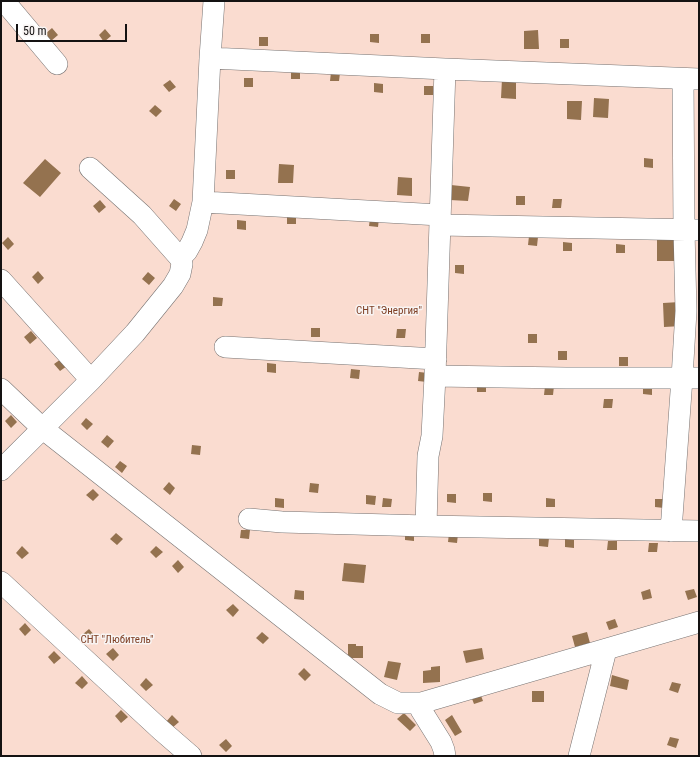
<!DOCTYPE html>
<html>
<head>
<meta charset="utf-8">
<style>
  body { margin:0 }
  #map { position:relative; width:700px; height:757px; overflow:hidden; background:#f8f4f3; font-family:"Roboto Condensed",sans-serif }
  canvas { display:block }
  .frame { position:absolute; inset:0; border:2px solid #141212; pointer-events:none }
  .scale { position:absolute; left:16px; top:24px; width:111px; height:18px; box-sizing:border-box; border:2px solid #141212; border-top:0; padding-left:5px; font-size:12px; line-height:14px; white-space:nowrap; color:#141212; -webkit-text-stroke:3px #f8f4f3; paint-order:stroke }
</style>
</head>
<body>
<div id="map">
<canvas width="700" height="757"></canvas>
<div class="frame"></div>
<div class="scale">50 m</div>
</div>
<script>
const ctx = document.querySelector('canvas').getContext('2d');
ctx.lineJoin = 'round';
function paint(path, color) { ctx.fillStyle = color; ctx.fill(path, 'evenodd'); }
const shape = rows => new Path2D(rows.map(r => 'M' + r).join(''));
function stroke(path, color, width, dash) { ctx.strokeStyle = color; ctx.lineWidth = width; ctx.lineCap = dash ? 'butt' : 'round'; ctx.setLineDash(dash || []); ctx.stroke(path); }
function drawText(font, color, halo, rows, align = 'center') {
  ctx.font = font + ' "Roboto Condensed",sans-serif'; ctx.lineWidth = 3; ctx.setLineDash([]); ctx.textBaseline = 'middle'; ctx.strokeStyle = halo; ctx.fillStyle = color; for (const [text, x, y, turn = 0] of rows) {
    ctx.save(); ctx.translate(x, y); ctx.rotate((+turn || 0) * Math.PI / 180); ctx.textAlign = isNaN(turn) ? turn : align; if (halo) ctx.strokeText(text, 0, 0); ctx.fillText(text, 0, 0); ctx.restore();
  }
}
paint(shape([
  [1,1,699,1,699,756,1,756]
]), '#fadcd0');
paint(shape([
  [52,28,58,35,51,41,45,34],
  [105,29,111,36,104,42,99,35],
  [538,30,539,49,524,49,524,31],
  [370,34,379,34,379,43,370,42],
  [421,34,430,34,430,43,421,43],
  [259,37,268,37,268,46,259,46],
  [560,39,569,39,569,48,560,48],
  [291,70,300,71,300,79,291,79],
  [331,72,340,73,339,81,330,81],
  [244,78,253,78,253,87,244,87],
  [502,79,516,80,516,99,501,98],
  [170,80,176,87,169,92,163,85],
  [374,83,383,84,383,93,374,92],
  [424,86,433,86,433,95,424,95],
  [594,98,609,99,608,118,593,117],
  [567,101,582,101,581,120,567,119],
  [155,105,162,111,156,117,149,111],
  [644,158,653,159,653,168,644,167],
  [45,159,61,173,40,197,23,183],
  [279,164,294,165,293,183,278,183],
  [226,170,235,170,235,179,226,179],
  [398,177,412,178,412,196,397,195],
  [451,185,470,187,468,201,450,200],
  [516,196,525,196,525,205,516,205],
  [174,199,181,204,176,211,169,206],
  [553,199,562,199,561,208,552,208],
  [100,200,106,207,99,213,93,206],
  [287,215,296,215,296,224,287,224],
  [370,218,379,218,378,227,369,226],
  [237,220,246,221,246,230,237,229],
  [529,236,538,237,537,246,528,245],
  [8,237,14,244,8,250,2,243],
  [657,238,674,238,675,261,657,261],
  [563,242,572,243,572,251,563,251],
  [616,244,625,245,625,253,616,253],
  [455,265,464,265,464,274,455,273],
  [38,271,44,278,38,284,32,277],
  [148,272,155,278,149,285,142,279],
  [213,297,223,298,222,306,213,306],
  [680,302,682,326,664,327,663,303],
  [311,328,320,328,320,337,311,337],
  [397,329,406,329,405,338,396,338],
  [31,331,37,338,30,344,24,337],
  [528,334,537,334,537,343,528,343],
  [558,351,567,351,567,360,558,360],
  [619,357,628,357,628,366,619,366],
  [61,359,67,366,60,371,54,364],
  [267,363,276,364,276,373,267,372],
  [351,369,360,370,359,379,350,378],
  [419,372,428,373,427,382,418,381],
  [477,383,486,384,486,392,477,392],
  [545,386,554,386,553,395,544,395],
  [643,386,652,386,652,395,643,394],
  [604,399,613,399,612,408,603,408],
  [11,415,17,422,11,428,5,421],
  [86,418,93,424,87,430,81,424],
  [107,435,114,441,108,448,101,442],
  [192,445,201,446,200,455,191,454],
  [120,461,127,466,122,473,115,467],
  [169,482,175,488,170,495,163,489],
  [310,483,319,484,318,493,309,492],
  [93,489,99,495,93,501,86,495],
  [483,493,492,493,492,502,483,501],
  [447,494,456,494,456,503,447,502],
  [366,495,376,496,375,505,366,504],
  [275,498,284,499,284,508,275,507],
  [383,498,392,499,391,507,382,507],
  [546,498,555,499,555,507,546,507],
  [655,499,664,499,664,508,655,507],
  [241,530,250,530,249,539,240,538],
  [405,531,414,532,414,541,405,540],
  [116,533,123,539,117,545,110,539],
  [449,533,458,534,457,543,448,542],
  [539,537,549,538,548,547,539,546],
  [565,539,574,540,574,548,565,547],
  [608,541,617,541,617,550,607,550],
  [649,543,658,543,657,552,648,552],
  [22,546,29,553,22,559,16,553],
  [156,546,163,552,156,558,150,552],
  [178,560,184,567,178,573,172,566],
  [344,563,366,565,364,583,342,581],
  [650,589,652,598,643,600,641,592],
  [694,589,697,597,688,600,685,591],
  [295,590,304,591,304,600,294,599],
  [233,604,239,610,233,617,226,610],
  [615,619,618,627,609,630,606,622],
  [25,623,31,630,25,636,19,629],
  [89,629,95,636,89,642,82,635],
  [262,632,269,638,263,644,256,638],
  [587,632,590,643,575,647,572,636],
  [348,644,356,644,356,646,363,646,363,658,348,658],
  [113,648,119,655,113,661,106,654],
  [482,648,484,659,466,663,463,651],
  [54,651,61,658,54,664,48,657],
  [388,661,401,663,397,680,384,677],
  [440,666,440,682,423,683,423,671,431,670,431,667],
  [304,668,311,675,305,681,298,674],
  [612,675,629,680,627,690,610,686],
  [82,676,88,683,82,689,75,683],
  [146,678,153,685,146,691,140,685],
  [672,682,681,684,678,693,669,690],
  [532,691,544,691,544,702,532,702],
  [480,693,483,701,474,704,471,696],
  [121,710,128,717,121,723,115,716],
  [404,713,416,725,410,731,397,719],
  [172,715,179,722,172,728,166,722],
  [452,715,462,732,455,736,445,720],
  [670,737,679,739,676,748,667,745],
  [226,739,232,746,226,752,219,745]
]), '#94724f');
const minor = shape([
  [4,1,57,64],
  [210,58,445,69,699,79],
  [203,202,440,215],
  [440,225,699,230],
  [180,258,187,251,192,242,197,230,203,202,210,58,214,1],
  [1,280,91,380],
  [225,347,436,359],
  [435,376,566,378,699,378],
  [1,389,42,428,380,694,398,703,421,703,699,622],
  [1,470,91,380,135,333,173,286,180,274,182,264,180,258,142,215,90,168],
  [249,519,282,522,426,526,699,531],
  [426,526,428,456,432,436,435,376,445,69],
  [671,531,682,378,686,311,684,230,683,79],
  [1,582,161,730,191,756],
  [421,703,421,710,441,742,444,750,445,756],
  [579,756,606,650]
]);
stroke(minor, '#777372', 22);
stroke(minor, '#fff', 21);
drawText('11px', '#7e3f24', '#f8f4f3', [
  ["СНТ \"Энергия\"",389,311],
  ["СНТ \"Любитель\"",117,640]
]);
</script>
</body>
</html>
